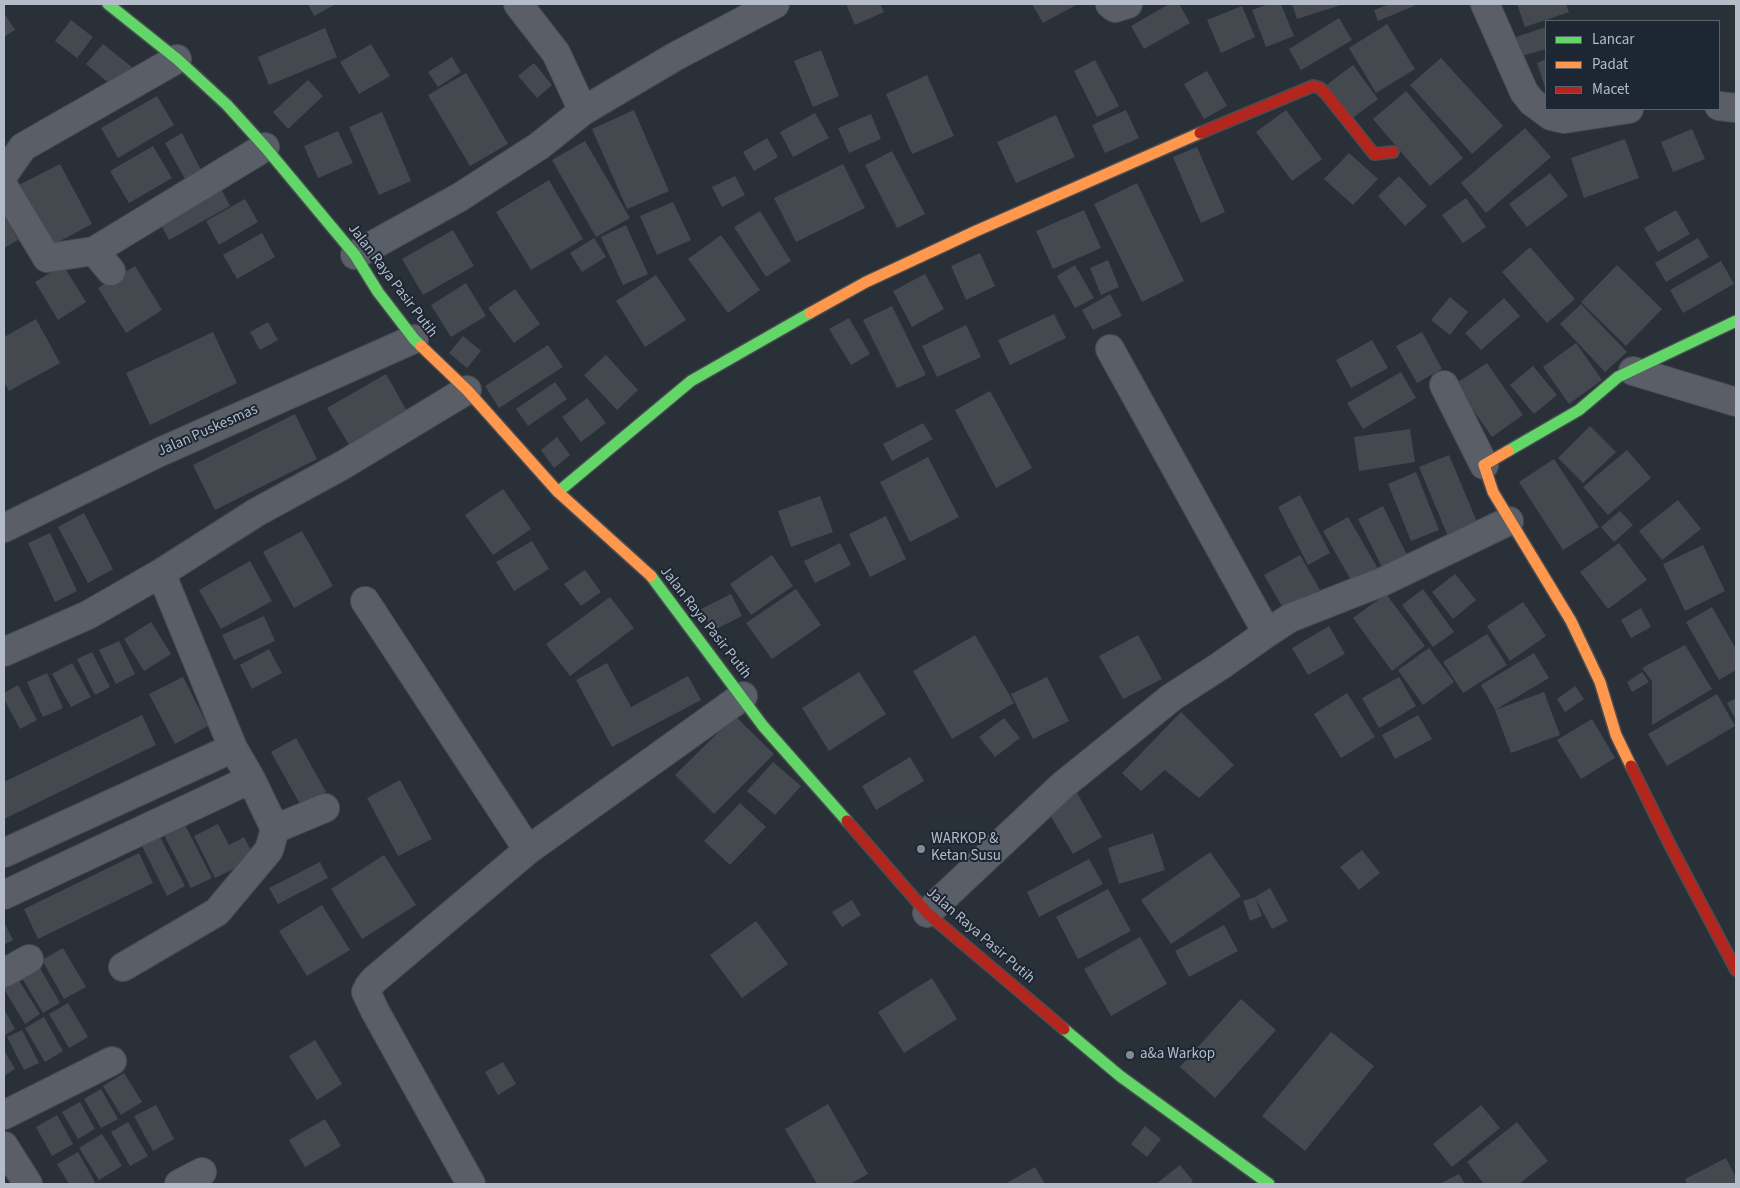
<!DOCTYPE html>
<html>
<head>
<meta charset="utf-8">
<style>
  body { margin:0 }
  #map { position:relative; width:1740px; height:1188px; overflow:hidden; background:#2a3038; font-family:"Source Sans 3",sans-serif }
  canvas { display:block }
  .frame { position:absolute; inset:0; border:5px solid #b4bcc9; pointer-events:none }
  .legend { position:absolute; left:1545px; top:20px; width:175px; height:90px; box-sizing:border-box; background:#1d2633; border:1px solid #59626f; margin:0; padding:6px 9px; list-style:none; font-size:15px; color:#b4bcc9 }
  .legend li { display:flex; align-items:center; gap:10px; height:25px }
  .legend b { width:25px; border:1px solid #59626f }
</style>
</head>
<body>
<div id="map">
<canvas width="1740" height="1188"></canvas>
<div class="frame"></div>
<ul class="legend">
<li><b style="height:6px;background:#63d668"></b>Lancar</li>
<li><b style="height:6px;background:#ff974d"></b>Padat</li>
<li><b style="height:6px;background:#b3261e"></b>Macet</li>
</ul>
</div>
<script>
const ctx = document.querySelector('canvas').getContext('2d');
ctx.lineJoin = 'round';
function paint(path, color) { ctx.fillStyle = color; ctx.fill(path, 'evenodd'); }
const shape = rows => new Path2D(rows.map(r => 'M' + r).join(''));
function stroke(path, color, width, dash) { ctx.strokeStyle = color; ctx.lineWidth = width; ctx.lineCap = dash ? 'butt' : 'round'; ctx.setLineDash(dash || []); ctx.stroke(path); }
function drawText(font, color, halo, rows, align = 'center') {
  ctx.font = font + ' "Source Sans 3",sans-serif'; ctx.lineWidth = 4; ctx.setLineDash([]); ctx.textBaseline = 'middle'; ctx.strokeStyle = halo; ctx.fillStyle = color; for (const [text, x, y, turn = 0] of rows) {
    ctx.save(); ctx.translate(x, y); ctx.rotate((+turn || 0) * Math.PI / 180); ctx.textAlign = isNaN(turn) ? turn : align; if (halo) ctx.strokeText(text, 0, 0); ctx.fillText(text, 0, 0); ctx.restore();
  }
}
paint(shape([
  [308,4,336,4,314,16],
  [846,4,880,4,884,12,855,25],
  [1032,4,1078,4,1043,23],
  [1169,4,1179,4,1190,23,1144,49,1131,26],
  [1268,4,1281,4,1294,36,1266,47,1252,10],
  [1292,4,1344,4,1297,19],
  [1390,4,1413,4,1414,6,1378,21,1374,10],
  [1517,4,1566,4,1569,12,1525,27],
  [1242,6,1255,37,1221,53,1207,20],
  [4,13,15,30,4,37],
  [1339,18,1352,40,1301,70,1289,49],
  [71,20,93,37,77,58,55,41],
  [1387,24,1415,69,1376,93,1349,48],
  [1546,27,1546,49,1522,56,1516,37],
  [325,28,337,57,269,85,258,57],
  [103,44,133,68,116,89,86,64],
  [371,44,390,76,359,94,340,62],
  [821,50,839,96,813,107,794,61],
  [452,57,461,72,438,87,428,72],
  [1441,58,1503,126,1472,154,1410,85],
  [1546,59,1546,90,1537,63],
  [1095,60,1119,106,1097,117,1074,71],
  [534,63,552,85,537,98,518,76],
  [1353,65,1378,99,1350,120,1325,86],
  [1207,71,1227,106,1204,119,1184,84],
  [466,73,508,144,470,166,428,95],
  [927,75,954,136,912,154,886,94],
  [308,80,323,96,288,129,273,112],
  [1406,91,1463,158,1430,186,1373,119],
  [157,96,174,125,118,158,101,128],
  [634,110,669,191,627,209,592,129],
  [1126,110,1139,138,1105,153,1092,125],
  [1286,110,1322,159,1292,181,1256,132],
  [382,112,411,181,379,195,349,127],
  [815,113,829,138,793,157,780,132],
  [871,114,881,139,849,153,838,128],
  [1056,115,1075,157,1016,183,997,142],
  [1525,128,1551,157,1486,213,1461,183],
  [1692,129,1705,159,1673,172,1661,142],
  [338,131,353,163,318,178,304,146],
  [182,133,201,170,185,179,165,143],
  [767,138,778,157,754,171,743,152],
  [1625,139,1639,178,1584,198,1571,158],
  [585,141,630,218,596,237,552,160],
  [153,146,172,178,129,203,110,171],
  [1197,147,1225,212,1201,223,1173,157],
  [892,151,925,214,897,228,865,165],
  [1349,153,1378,179,1353,205,1324,179],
  [60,164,92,224,49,247,17,186],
  [843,164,865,208,796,242,774,198],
  [1550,173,1568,196,1527,227,1509,204],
  [735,176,745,195,722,207,712,187],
  [1399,176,1427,206,1405,226,1378,196],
  [549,180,583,239,531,270,496,212],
  [218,183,230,206,169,240,157,217],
  [1137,183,1184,281,1142,302,1094,204],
  [1466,198,1486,227,1463,243,1442,215],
  [245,199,258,222,219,245,206,221],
  [673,202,691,240,657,255,640,216],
  [1084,210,1101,248,1053,269,1036,231],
  [1676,210,1690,234,1658,252,1644,228],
  [760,211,791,261,766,277,734,227],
  [4,212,18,240,4,248],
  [626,225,648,274,623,285,601,237],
  [453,230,474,266,423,295,402,259],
  [262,233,275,257,237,279,223,255],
  [721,235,760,290,728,313,688,259],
  [594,238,606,257,582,272,570,253],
  [1698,238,1709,257,1666,282,1655,263],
  [1530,247,1575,299,1547,323,1502,272],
  [980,253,995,286,966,300,951,266],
  [1108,260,1119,287,1101,295,1090,268],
  [1721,261,1734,284,1683,313,1670,290],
  [63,265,86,302,58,320,35,282],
  [1075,265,1094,298,1075,308,1057,276],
  [1617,265,1662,309,1626,346,1581,302],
  [135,266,162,310,126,333,98,288],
  [925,274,944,309,912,327,893,291],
  [656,275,686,320,645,347,616,301],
  [466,283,486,316,451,337,431,305],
  [515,289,540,324,514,343,488,308],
  [1110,294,1122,316,1093,330,1082,310],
  [1450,297,1468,312,1450,335,1431,320],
  [1504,298,1520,316,1481,350,1465,333],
  [1581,304,1627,352,1605,372,1560,324],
  [892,306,926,375,897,388,863,320],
  [1054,314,1066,338,1010,365,998,340],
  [849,318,870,354,851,365,829,329],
  [36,319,60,363,9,391,4,382,4,337],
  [268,322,278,340,260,350,250,332],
  [966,325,981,357,937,377,922,346],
  [213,332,237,383,150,425,126,373],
  [1422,332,1442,369,1417,383,1396,346],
  [463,336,481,351,467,368,449,353],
  [1372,340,1388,368,1351,388,1336,360],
  [1576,343,1602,380,1569,404,1543,367],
  [548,345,563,367,499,408,485,386],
  [606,355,638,390,617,410,584,375],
  [1487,363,1523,415,1492,437,1455,384],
  [1533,366,1557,395,1534,414,1510,385],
  [1401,372,1416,398,1363,429,1347,403],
  [386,374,409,415,351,448,327,408],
  [555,382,567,399,528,426,516,409],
  [990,391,1032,468,996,488,955,410],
  [587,398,606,423,581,442,562,417],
  [295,414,317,459,215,510,193,465],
  [923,423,933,439,892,461,883,444],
  [1590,426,1616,452,1583,483,1558,458],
  [1410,429,1415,462,1359,471,1354,437],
  [557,437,570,455,554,468,541,450],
  [1627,450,1651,478,1608,515,1583,487],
  [1449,455,1477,522,1447,534,1419,467],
  [928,457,959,517,910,542,880,482],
  [1554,459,1599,527,1563,550,1519,482],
  [1416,472,1439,530,1411,541,1388,484],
  [503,489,531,529,493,555,465,515],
  [1300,495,1330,553,1308,565,1278,507],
  [820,496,833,532,791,547,778,511],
  [1678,500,1701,529,1662,560,1639,531],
  [1383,506,1407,555,1382,567,1358,519],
  [1620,511,1633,525,1614,542,1601,527],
  [84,513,113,569,88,583,58,527],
  [886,516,906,559,870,577,849,534],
  [1348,517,1377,567,1352,582,1323,531],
  [302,531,333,586,294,608,263,552],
  [50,533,77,591,55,602,28,543],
  [532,541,549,569,514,591,496,562],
  [840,543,851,565,815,583,804,561],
  [1619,543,1647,580,1608,609,1580,572],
  [1703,545,1725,591,1685,611,1663,564],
  [772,555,793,586,751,615,730,584],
  [1300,555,1320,590,1284,610,1264,575],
  [250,561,272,601,221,629,199,590],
  [585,570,601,592,581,606,564,584],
  [1455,574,1476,600,1453,619,1432,592],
  [796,589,821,625,772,659,746,623],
  [1423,589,1454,632,1433,647,1402,605],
  [731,594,742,616,712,631,701,609],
  [1386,594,1425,646,1392,671,1353,618],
  [610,597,634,628,570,676,546,644],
  [1523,602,1546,636,1510,661,1487,626],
  [1712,607,1736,649,1736,670,1719,680,1686,622],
  [1641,608,1651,627,1631,638,1621,620],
  [264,616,275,641,234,660,222,635],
  [151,622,171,654,144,671,124,639],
  [1329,626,1345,654,1308,675,1292,648],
  [1487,634,1507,665,1463,693,1443,662],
  [975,635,1014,703,952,739,913,671],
  [1138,635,1162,679,1123,699,1099,656],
  [119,641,135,674,116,684,99,650],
  [1685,645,1712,689,1652,725,1652,681,1642,668],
  [1429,648,1454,682,1423,705,1398,670],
  [269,649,282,673,252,689,240,665],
  [92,652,110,687,95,695,77,659],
  [1534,653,1549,678,1495,710,1481,685],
  [72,663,91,697,71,707,52,674],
  [607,663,631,707,688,676,701,700,612,747,576,680],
  [859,672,886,714,829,751,802,708],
  [1642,672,1649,682,1632,692,1627,682],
  [47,673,63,708,43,717,27,682],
  [183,677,208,726,175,744,149,694],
  [1047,677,1069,721,1033,739,1011,694],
  [1399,677,1416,706,1379,728,1362,698],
  [18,685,37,720,20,729,4,699,4,693],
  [1575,686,1584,699,1565,712,1557,699],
  [1544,692,1560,735,1511,753,1495,710],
  [1347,693,1375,737,1341,758,1314,714],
  [1717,694,1735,726,1667,766,1648,734],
  [1736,698,1736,720,1727,703],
  [1181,712,1234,765,1199,798,1165,770,1141,791,1122,773],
  [142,715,156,745,4,819,4,782],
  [1418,715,1432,739,1395,759,1382,735],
  [735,716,774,754,714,814,675,775],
  [1004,718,1020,738,995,757,979,737],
  [1592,719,1615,758,1581,779,1557,740],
  [296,738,326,792,301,806,271,752],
  [910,757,924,781,876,810,862,786],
  [773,762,801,786,775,815,747,791],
  [400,780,432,839,398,856,367,798],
  [1076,791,1102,837,1073,854,1046,808],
  [740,803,766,827,730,865,704,841],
  [182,819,212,878,191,888,161,829],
  [218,824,229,845,244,837,255,858,215,878,194,836],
  [156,829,185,886,167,896,138,838],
  [1153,833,1165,870,1119,884,1108,848],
  [1362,850,1380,873,1359,890,1340,867],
  [1210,852,1241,896,1171,944,1141,900],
  [139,853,153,883,38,939,24,909],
  [384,855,416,905,362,939,331,889],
  [1089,859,1103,884,1039,917,1027,892],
  [320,862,328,878,278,904,269,888],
  [1270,888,1288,921,1272,929,1255,897],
  [1108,889,1131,931,1078,959,1056,917],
  [1255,897,1262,916,1250,921,1243,901],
  [852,900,861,915,842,927,832,912],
  [322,905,350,950,307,976,279,931],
  [756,921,788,964,742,998,710,955],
  [4,922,13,940,4,945],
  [1224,925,1238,951,1189,977,1175,951],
  [1140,937,1167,984,1111,1016,1084,969],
  [63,948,86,987,64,999,42,960],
  [37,963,60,1003,43,1013,19,973],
  [16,976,40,1014,25,1024,4,989,4,985],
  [932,978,957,1019,904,1053,878,1012],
  [1241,999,1276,1030,1215,1098,1180,1067],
  [68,1003,88,1037,69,1048,49,1014],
  [4,1009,15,1029,4,1036],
  [44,1017,63,1051,45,1062,25,1028],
  [22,1030,39,1063,24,1070,7,1037],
  [1331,1032,1374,1066,1305,1151,1262,1116],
  [315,1040,342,1084,317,1100,289,1056],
  [4,1050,15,1069,4,1076],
  [503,1062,516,1084,498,1095,485,1072],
  [124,1073,142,1102,121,1115,103,1086],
  [101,1089,118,1119,101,1128,84,1099],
  [80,1102,95,1129,78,1139,62,1112],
  [828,1104,868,1174,850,1184,817,1184,785,1129],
  [156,1105,174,1139,153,1151,134,1116],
  [1481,1105,1500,1128,1452,1167,1433,1144],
  [57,1115,73,1144,52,1156,36,1127],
  [325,1119,341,1146,305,1167,289,1140],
  [128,1122,148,1156,130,1166,111,1132],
  [1517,1122,1548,1161,1519,1184,1484,1184,1467,1162],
  [1145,1126,1161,1139,1147,1157,1131,1144],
  [102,1134,122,1166,99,1180,79,1148],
  [78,1152,95,1182,91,1184,69,1184,57,1164],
  [1726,1158,1736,1178,1736,1184,1687,1184,1685,1179],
  [1180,1165,1193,1181,1190,1184,1156,1184],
  [1035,1167,1045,1184,1005,1184],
  [1459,1174,1465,1184,1439,1184]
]), '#444950');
const street = shape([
  [518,4,556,53,583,111],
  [1110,4,1115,8,1128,4],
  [1485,4,1524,92,1532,102,1551,116,1564,119,1629,109],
  [1719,106,1736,108],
  [4,174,23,147,177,59],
  [4,187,47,258,94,251],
  [355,255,460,197,539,146,583,111,676,56,775,4],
  [111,271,94,251,265,147],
  [1110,349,1267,633],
  [1633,371,1736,402],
  [1444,385,1484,465],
  [4,528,160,452,414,339],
  [161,573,233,748,251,779,275,829,325,808],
  [365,601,528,850],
  [4,652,88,615,161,573,257,512,343,465,467,390],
  [4,853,233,748],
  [4,895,251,779],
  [927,913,1063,785,1172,697,1220,666,1267,633,1290,618,1384,581,1509,521],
  [123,967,217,912,269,850,275,829],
  [4,973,29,959],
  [4,1115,112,1061],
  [4,1146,28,1184],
  [179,1184,202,1172],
  [471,1184,375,1011,366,992,369,986,374,980,528,850,743,696]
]);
const fast = shape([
  [108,4,177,59,227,105,265,147,355,255,378,292,414,339,421,346],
  [1508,451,1579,410,1618,377,1736,321],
  [558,492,691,381,810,313],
  [651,576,763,726,847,821],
  [1064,1029,1120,1076,1269,1184]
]);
const slow = shape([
  [810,313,866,282,976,231,1200,133],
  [421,346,467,390,558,492,651,576],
  [1508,451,1484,465,1493,492,1571,621,1600,682,1616,735,1631,766]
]);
const jam = shape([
  [1200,133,1313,86,1320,88,1326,94,1374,154,1393,152],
  [1631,766,1670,845,1736,970],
  [847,821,927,913,1064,1029]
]);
stroke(street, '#484c53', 30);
stroke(fast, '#484c53', 14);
stroke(slow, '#484c53', 14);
stroke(jam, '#484c53', 14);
stroke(street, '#5a5e66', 28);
stroke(fast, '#63d668', 11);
stroke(slow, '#ff974d', 11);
stroke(jam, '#b3261e', 11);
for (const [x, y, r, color] of [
  [921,849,5,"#848b96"],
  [1130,1055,5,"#848b96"]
]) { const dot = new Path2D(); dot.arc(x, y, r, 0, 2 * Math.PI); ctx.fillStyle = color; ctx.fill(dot); stroke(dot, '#1d2633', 2); }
drawText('15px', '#b4bcc9', '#1d2633', [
  ["Jalan Raya Pasir Putih",392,281,53],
  ["Jalan Puskesmas",208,431,-24],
  ["Jalan Raya Pasir Putih",705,623,52],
  ["Jalan Raya Pasir Putih",980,936,41]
]);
drawText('15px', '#b4bcc9', '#1d2633', [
  ["WARKOP &",931,840],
  ["Ketan Susu",931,857],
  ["a&a Warkop",1140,1055]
], 'left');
</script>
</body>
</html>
